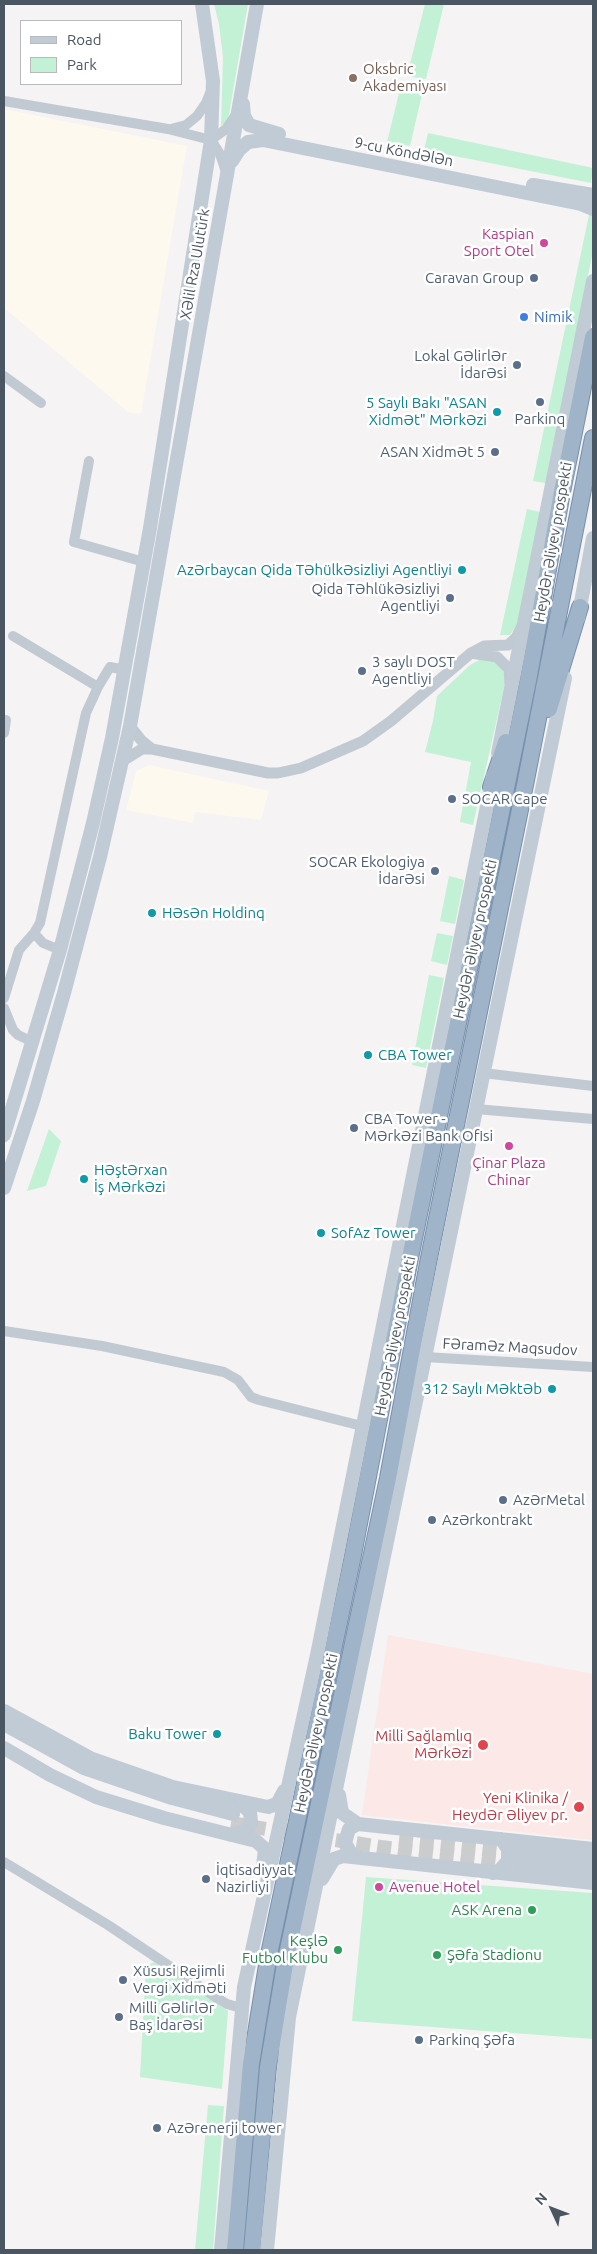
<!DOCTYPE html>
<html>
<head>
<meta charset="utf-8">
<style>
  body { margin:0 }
  #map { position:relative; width:597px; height:2254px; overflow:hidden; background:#f5f3f3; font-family:Ubuntu,sans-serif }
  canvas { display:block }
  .frame { position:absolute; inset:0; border:5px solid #4a5661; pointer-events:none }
  .legend { position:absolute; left:20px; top:20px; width:162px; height:65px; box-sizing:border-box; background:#fff; border:1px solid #b7bbc0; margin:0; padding:6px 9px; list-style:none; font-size:15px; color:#4a5661 }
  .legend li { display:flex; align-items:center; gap:10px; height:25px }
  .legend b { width:25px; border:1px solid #b7bbc0 }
  .north { position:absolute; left:527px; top:2184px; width:50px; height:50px; -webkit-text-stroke:4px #fff; paint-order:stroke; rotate:313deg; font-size:14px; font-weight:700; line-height:20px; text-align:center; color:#4a5661 }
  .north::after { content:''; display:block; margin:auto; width:18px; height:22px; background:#4a5661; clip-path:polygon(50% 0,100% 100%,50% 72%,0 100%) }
</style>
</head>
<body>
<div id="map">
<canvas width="597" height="2254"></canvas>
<div class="frame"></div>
<ul class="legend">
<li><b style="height:6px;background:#c1cbd6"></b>Road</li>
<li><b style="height:14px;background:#c3f1d5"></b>Park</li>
</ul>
<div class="north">N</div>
</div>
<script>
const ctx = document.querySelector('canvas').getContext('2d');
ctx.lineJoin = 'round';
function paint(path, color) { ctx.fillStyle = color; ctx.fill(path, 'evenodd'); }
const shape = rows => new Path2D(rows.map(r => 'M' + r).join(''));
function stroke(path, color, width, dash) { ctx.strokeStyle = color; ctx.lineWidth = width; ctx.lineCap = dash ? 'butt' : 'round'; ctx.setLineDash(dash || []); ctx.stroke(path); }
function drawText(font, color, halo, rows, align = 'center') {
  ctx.font = font + ' Ubuntu,sans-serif'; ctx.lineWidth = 5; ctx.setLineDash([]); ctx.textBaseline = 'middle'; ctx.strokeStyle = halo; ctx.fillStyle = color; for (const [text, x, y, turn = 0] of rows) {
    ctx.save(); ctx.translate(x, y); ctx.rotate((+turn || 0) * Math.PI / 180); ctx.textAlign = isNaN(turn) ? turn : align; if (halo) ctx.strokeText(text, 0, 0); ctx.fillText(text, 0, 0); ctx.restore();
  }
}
paint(shape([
  [4,109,187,146,141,414,128,412,4,308],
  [149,765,269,791,261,820,195,812,193,823,126,810,136,771]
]), '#fdf9ef');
paint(shape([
  [388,1635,593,1674,593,1840,362,1815]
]), '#fce8e6');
paint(shape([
  [214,4,248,4,228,120,221,126,223,57,219,24],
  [425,4,444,4,426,79,407,76],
  [401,85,423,90,410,146,387,142],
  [428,133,593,168,591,183,424,150],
  [589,215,593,215,593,251,546,483,533,481],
  [527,509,540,512,517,625,510,635,500,635],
  [481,659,494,662,502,668,506,679,473,825,460,822,471,762,425,752,433,721,437,696,470,665],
  [449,876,464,880,455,924,440,921],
  [437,933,453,936,447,965,431,961],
  [429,975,444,978,426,1068,412,1065],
  [49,1129,61,1141,46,1186,27,1191],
  [366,1877,593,1893,593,2039,352,2021],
  [154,1962,228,2011,222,2089,140,2077,146,1966],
  [208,2105,224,2106,213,2250,195,2250]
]), '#c3f1d5');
stroke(shape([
  [231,1823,289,1833],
  [315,1837,381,1847,517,1863],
  [399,1840,519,1853]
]), '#caccce', 14, [14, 7]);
const trunk = shape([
  [549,709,580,607],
  [491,787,506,742],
  [235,2250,251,2064,268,1959,352,1560,410,1258,528,681,562,492,593,337],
  [252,2250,268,2067,285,1964,388,1478,428,1263,525,785,593,438]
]);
stroke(trunk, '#7690ad', 18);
stroke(shape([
  [4,101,168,129,211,140,220,154,226,172],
  [171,129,186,125,197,116,206,103,210,93],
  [211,140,226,129,235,116],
  [4,376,41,403],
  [89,461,74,542,144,562],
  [13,636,98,687,110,667,125,670],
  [4,733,6,720],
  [34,933,43,943,60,950],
  [4,998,19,950,34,933,40,923,86,713,98,687],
  [4,1008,13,1030,18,1035,33,1042],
  [483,1073,593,1086],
  [476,1109,593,1119],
  [4,1331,102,1346,224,1372,238,1380,251,1397,259,1400,362,1426],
  [425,1357,593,1367],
  [4,1862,108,1925,217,1998,227,2004,241,2008]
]), '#c1cad2', 10);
stroke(shape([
  [471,653,497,657,509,669,510,683],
  [130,726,141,740,152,749],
  [121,762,142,749,152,749,268,773,278,773,301,768,363,741,391,721,471,653,484,646,508,645,516,638,521,628]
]), '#c1cad2', 11);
stroke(shape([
  [243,104,244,116,249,125,279,134],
  [232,161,239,150,248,142,263,140,581,204,593,209],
  [533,185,593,195],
  [578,618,593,538],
  [498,753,593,281],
  [4,1135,60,950,93,823,112,738,150,528,211,140,213,81,202,4],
  [4,1188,33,1101,64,993,100,857,130,726,257,4],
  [4,1711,90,1758,173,1787,268,1807,277,1804,284,1791],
  [4,1724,84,1768,172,1798,233,1814],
  [4,1748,50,1775,96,1797,164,1818,256,1841,265,1849,263,1866],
  [339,1795,342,1813,358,1824,593,1849],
  [231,1835,247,1830,251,1822,250,1812,239,1802],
  [520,1853,593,1861],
  [358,1857,350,1852,345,1843,349,1829,358,1824],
  [520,1863,593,1871],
  [493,1873,500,1870,508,1861,508,1849,501,1839],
  [322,1879,334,1859,343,1856,593,1883],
  [221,2250,244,1987,317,1655,493,776],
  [267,2250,289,2017,565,678]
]), '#c1cbd6', 14);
stroke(trunk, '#9fb4c9', 16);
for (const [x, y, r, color] of [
  [353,78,5,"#8d6e63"],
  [544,243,5,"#d1479c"],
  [534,278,5,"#5c6f8a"],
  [524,317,5,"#3f7fe0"],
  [517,365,5,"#5c6f8a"],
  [540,402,5,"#5c6f8a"],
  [497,412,5,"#0f9aa8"],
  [495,452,5,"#5c6f8a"],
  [462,570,5,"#0f9aa8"],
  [450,598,5,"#5c6f8a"],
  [362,671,5,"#5c6f8a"],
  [452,799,5,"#5c6f8a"],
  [435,871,5,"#5c6f8a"],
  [152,913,5,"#0f9aa8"],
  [368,1055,5,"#0f9aa8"],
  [354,1128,5,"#5c6f8a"],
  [509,1146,5,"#d1479c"],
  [84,1179,5,"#0f9aa8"],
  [321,1233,5,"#0f9aa8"],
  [552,1389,5,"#0f9aa8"],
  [503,1500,5,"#5c6f8a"],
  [432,1520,5,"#5c6f8a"],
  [217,1734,5,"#0f9aa8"],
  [483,1745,6,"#e0444e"],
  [579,1807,6,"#e0444e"],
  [206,1879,5,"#5c6f8a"],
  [379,1887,5,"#d1479c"],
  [532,1910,5,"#2e9e5b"],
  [338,1950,5,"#2e9e5b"],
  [437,1955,5,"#2e9e5b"],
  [123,1980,5,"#5c6f8a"],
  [119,2017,5,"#5c6f8a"],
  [419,2040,5,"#5c6f8a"],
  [157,2128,5,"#5c6f8a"]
]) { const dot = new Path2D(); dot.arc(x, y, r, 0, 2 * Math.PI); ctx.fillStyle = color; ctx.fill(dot); stroke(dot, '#fff', 2); }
drawText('15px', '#785e54', '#fff', [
  ["Oksbric",363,69],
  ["Akademiyası",363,86]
], 'left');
drawText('15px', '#4a5661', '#fff', [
  ["9-cu Köndələn",404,152,11],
  ["Xəlil Rza Ulutürk",195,264,-80],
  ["Heydər Əliyev prospekti",553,542,-80],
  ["Heydər Əliyev prospekti",475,939,-78],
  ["Heydər Əliyev prospekti",395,1336,-79],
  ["Fəraməz Maqsudov",510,1347,3],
  ["Heydər Əliyev prospekti",316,1733,-78]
]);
drawText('15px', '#b23c85', '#fff', [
  ["Kaspian",534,234],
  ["Sport Otel",534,251],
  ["Çinar Plaza",509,1163,"center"],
  ["Chinar",509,1180,"center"],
  ["Avenue Hotel",389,1887,"left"]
], 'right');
drawText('15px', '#4e5e75', '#fff', [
  ["Caravan Group",524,278,"right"],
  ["Lokal Gəlirlər",507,356,"right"],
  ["İdarəsi",507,373,"right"],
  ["Parkinq",540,419,"center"],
  ["ASAN Xidmət 5",485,452,"right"],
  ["Qida Təhlükəsizliyi",440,589,"right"],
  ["Agentliyi",440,606,"right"],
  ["3 saylı DOST",372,662],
  ["Agentliyi",372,679],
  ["SOCAR Cape",462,799],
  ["SOCAR Ekologiya",425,862,"right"],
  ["İdarəsi",425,879,"right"],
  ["CBA Tower -",364,1119],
  ["Mərkəzi Bank Ofisi",364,1136],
  ["AzərMetal",513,1500],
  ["Azərkontrakt",442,1520],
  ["İqtisadiyyat",216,1870],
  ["Nazirliyi",216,1887],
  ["Xüsusi Rejimli",133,1971],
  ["Vergi Xidməti",133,1988],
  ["Milli Gəlirlər",129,2008],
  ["Baş İdarəsi",129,2025],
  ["Parkinq Şəfa",429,2040],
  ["Azərenerji tower",167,2128]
], 'left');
drawText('15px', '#366cbe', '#fff', [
  ["Nimik",534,317]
], 'left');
drawText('15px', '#0d838f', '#fff', [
  ["5 Saylı Bakı \"ASAN",487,403],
  ["Xidmət\" Mərkəzi",487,420],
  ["Azərbaycan Qida Təhülkəsizliyi Agentliyi",452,570],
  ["Həsən Holdinq",162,913,"left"],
  ["CBA Tower",378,1055,"left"],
  ["Həştərxan",94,1170,"left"],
  ["İş Mərkəzi",94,1187,"left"],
  ["SofAz Tower",331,1233,"left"],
  ["312 Saylı Məktəb",542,1389],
  ["Baku Tower",207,1734]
], 'right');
drawText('15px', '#be3a42', '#fff', [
  ["Milli Sağlamlıq",472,1736],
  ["Mərkəzi",472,1753],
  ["Yeni Klinika /",568,1798],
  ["Heydər Əliyev pr.",568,1815]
], 'right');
drawText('15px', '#27864d', '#fff', [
  ["ASK Arena",522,1910],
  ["Keşlə",328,1941],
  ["Futbol Klubu",328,1958],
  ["Şəfa Stadionu",447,1955,"left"]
], 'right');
</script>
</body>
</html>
